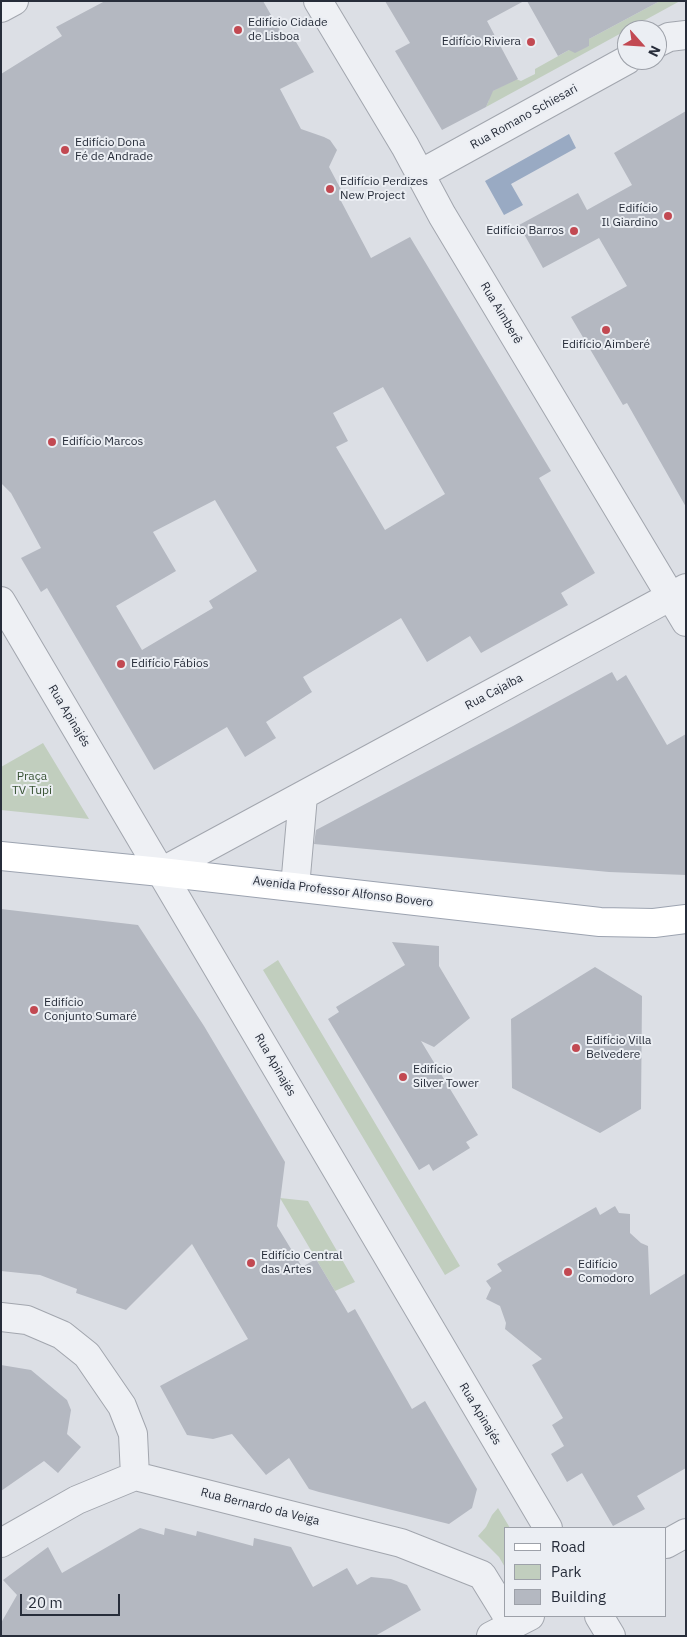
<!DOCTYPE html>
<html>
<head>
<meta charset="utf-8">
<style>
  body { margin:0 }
  #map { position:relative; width:687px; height:1637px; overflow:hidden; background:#dcdfe5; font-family:"IBM Plex Sans",sans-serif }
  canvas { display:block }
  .frame { position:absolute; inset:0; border:2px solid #272d3a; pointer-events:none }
  .legend { position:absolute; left:504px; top:1527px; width:162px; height:90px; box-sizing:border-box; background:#ebeef3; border:1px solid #9da1a9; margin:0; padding:6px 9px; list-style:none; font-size:15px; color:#272d3a }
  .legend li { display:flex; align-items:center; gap:10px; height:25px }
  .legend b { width:25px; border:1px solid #9da1a9 }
  .north { position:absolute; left:617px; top:20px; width:50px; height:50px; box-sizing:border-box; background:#ebeef3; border:1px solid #9da1a9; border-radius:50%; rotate:116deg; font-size:14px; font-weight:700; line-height:20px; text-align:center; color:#272d3a }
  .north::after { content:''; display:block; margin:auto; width:18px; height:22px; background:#c24952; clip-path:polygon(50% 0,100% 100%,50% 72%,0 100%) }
  .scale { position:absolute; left:20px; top:1594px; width:100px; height:22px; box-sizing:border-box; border:2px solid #272d3a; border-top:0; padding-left:6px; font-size:15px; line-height:18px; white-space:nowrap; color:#272d3a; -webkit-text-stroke:4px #ebeef3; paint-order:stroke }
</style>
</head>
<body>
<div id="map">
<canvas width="687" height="1637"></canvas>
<div class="frame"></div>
<ul class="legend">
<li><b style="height:6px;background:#fff"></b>Road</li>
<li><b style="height:14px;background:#c1cebe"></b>Park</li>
<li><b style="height:14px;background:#b4b8c1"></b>Building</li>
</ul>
<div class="north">N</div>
<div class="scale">20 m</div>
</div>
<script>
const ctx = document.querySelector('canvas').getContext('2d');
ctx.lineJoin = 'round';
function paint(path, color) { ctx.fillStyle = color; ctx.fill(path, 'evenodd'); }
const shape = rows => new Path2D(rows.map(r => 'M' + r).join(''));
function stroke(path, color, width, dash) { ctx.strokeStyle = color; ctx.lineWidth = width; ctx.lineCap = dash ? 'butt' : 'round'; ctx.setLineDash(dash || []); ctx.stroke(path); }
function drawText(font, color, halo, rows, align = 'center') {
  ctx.font = font + ' "IBM Plex Sans",sans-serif'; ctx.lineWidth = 4; ctx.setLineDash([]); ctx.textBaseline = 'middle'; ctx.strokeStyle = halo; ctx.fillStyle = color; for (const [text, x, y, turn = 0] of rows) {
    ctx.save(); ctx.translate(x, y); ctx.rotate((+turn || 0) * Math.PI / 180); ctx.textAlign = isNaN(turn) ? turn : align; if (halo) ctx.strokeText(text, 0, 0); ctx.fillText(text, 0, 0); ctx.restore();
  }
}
paint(shape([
  [660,1,680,1,486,107,489,100,487,94,516,79,521,81,535,74,535,69,569,50,589,46,589,39],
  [43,743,89,819,1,810,1,767],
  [278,960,460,1266,445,1275,263,970],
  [280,1198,308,1201,355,1282,335,1291],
  [498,1508,510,1528,506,1528,506,1569,499,1557,478,1536,486,1527,492,1515]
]), '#c1cebe');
paint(shape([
  [569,134,576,148,511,184,523,205,504,215,485,181]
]), '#99aac3');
paint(shape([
  [105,1,263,1,286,41,293,37,314,72,280,89,301,129,324,137,330,140,337,150,329,167,345,197,341,201,371,258,410,237,551,471,539,478,595,573,561,593,568,605,481,653,470,636,427,662,401,618,303,677,312,692,266,722,276,738,245,757,227,727,154,770,47,588,41,592,21,558,41,548,11,493,1,483,1,74,62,36,56,27],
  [383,387,445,494,385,530,336,447,348,441,333,413],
  [215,500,257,571,209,601,213,608,142,650,116,606,176,571,153,532],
  [385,1,524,1,487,21,518,79,493,91,486,107,442,130,395,51,410,43],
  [527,1,660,1,589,39,589,46,575,53,569,50,558,56],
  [686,111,686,507,627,403,623,405,571,317,627,286,599,238,543,268,519,225,578,193,587,210,632,185,614,153],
  [612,672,617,681,626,675,667,745,686,734,686,875,609,872,314,844,316,830,513,726],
  [1,909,138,925,204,1026,285,1162,277,1226,302,1267,316,1259,348,1313,355,1309,412,1409,425,1401,477,1489,472,1508,449,1524,319,1492,309,1489,289,1458,266,1475,232,1434,213,1439,187,1435,160,1386,248,1339,192,1244,126,1310,76,1293,77,1289,40,1275,1,1271],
  [392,942,439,946,439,966,470,1018,434,1047,421,1041,478,1135,466,1142,470,1148,433,1171,429,1164,419,1170,328,1019,339,1012,336,1007,405,965],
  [595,967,642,996,641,1109,600,1133,512,1088,511,1019],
  [615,1206,619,1213,630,1214,630,1233,641,1243,648,1246,650,1295,686,1273,686,1468,637,1496,645,1509,613,1526,582,1473,567,1482,551,1454,564,1446,552,1425,563,1418,532,1365,542,1359,505,1329,506,1323,500,1306,486,1299,491,1288,486,1281,502,1271,497,1264,596,1207,600,1215],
  [1,1365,31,1370,67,1400,71,1410,67,1434,81,1447,58,1473,44,1461,1,1491],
  [140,1528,164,1535,165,1528,196,1536,197,1531,253,1546,254,1538,291,1547,313,1587,347,1568,357,1585,371,1577,391,1579,407,1585,421,1610,375,1636,1,1636,1,1623,17,1595,3,1580,48,1547,62,1573]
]), '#b4b8c1');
const minor = shape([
  [318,1,405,146,442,215,686,622],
  [1,8,14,1],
  [657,43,669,37,686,35],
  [420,174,627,60],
  [1,601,548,1528],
  [161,872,686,588],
  [295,887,303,796],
  [1,1317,27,1320,62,1335,87,1355,122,1406,133,1434,135,1476],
  [1,1543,77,1500,135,1476,401,1543,482,1575,506,1614],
  [666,1544,686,1533],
  [599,1616,611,1636],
  [491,1636,530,1616]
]);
const major = shape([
  [1,856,161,872,600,922,654,923,686,919]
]);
stroke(minor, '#a2a6ae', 30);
stroke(major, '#9ca3b0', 30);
stroke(minor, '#eef0f4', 28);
stroke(major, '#fff', 28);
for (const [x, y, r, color] of [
  [238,30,5,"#c24952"],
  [531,42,5,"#c24952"],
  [65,150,5,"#c24952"],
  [330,189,5,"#c24952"],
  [668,216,5,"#c24952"],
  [574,231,5,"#c24952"],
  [606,330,5,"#c24952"],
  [52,442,5,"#c24952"],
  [121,664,5,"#c24952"],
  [34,1010,5,"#c24952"],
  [576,1048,5,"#c24952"],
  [403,1077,5,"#c24952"],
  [251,1263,5,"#c24952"],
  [568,1272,5,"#c24952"]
]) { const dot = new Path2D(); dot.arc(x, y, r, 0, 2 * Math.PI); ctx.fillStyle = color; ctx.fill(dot); stroke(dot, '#ebeef3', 2); }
drawText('12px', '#272d3a', '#ebeef3', [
  ["Edifício Cidade",248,23],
  ["de Lisboa",248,37],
  ["Edifício Riviera",521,42,"right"],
  ["Edifício Dona",75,143],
  ["Fé de Andrade",75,157],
  ["Edifício Perdizes",340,182],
  ["New Project",340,196],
  ["Edifício",658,209,"right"],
  ["Il Giardino",658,223,"right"],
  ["Edifício Barros",564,231,"right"],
  ["Edifício Aimberé",606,345,"center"],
  ["Edifício Marcos",62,442],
  ["Edifício Fábios",131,664],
  ["Edifício",44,1003],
  ["Conjunto Sumaré",44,1017],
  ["Edifício Villa",586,1041],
  ["Belvedere",586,1055],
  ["Edifício",413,1070],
  ["Silver Tower",413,1084],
  ["Edifício Central",261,1256],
  ["das Artes",261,1270],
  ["Edifício",578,1265],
  ["Comodoro",578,1279]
], 'left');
drawText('12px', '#272d3a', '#ebeef3', [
  ["Rua Romano Schiesari",524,117,-29],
  ["Rua Aimberê",501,313,59],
  ["Rua Cajaíba",494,692,-28],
  ["Rua Apinajés",69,716,59],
  ["Avenida Professor Alfonso Bovero",343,892,7],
  ["Rua Apinajés",275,1065,60],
  ["Rua Apinajés",480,1414,59],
  ["Rua Bernardo da Veiga",260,1507,14]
]);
drawText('12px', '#395435', '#ebeef3', [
  ["Praça",32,777],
  ["TV Tupi",32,791]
]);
</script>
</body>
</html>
